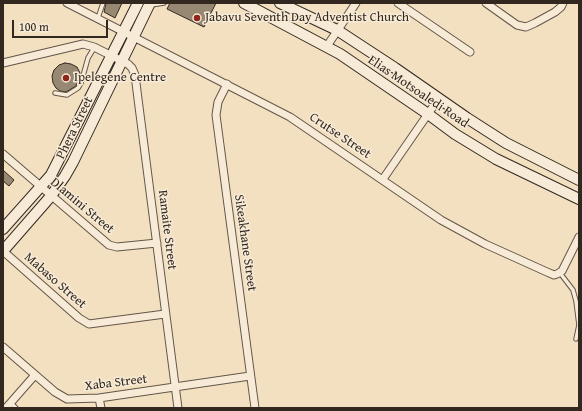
<!DOCTYPE html>
<html>
<head>
<meta charset="utf-8">
<style>
  body { margin:0 }
  #map { position:relative; width:582px; height:411px; overflow:hidden; background:#f3e0c1; font-family:"Gentium Book Plus",serif }
  canvas { display:block }
  .frame { position:absolute; inset:0; border:4px solid #32281f; pointer-events:none }
  .scale { position:absolute; left:12px; top:20px; width:96px; height:18px; box-sizing:border-box; border:2px solid #32281f; border-top:0; padding-left:5px; font-size:12px; line-height:14px; white-space:nowrap; color:#32281f; -webkit-text-stroke:3px #f7ebd7; paint-order:stroke }
</style>
</head>
<body>
<div id="map">
<canvas width="582" height="411"></canvas>
<div class="frame"></div>
<div class="scale">100 m</div>
</div>
<script>
const ctx = document.querySelector('canvas').getContext('2d');
ctx.lineJoin = 'round';
function paint(path, color) { ctx.fillStyle = color; ctx.fill(path, 'evenodd'); }
const shape = rows => new Path2D(rows.map(r => 'M' + r).join(''));
function stroke(path, color, width, dash) { ctx.strokeStyle = color; ctx.lineWidth = width; ctx.lineCap = dash ? 'butt' : 'round'; ctx.setLineDash(dash || []); ctx.stroke(path); }
function drawText(font, color, halo, rows, align = 'center') {
  ctx.font = font + ' "Gentium Book Plus",serif'; ctx.lineWidth = 3; ctx.setLineDash([]); ctx.textBaseline = 'middle'; ctx.strokeStyle = halo; ctx.fillStyle = color; for (const [text, x, y, turn = 0] of rows) {
    ctx.save(); ctx.translate(x, y); ctx.rotate((+turn || 0) * Math.PI / 180); ctx.textAlign = isNaN(turn) ? turn : align; if (halo) ctx.strokeText(text, 0, 0); ctx.fillText(text, 0, 0); ctx.restore();
  }
}
const building = shape([
  [106,3,122,3,115,18,104,12,106,3],
  [170,3,216,3,204,27,167,9,170,3],
  [65,63,71,64,77,67,80,73,76,86,66,92,60,91,56,88,53,83,52,76,54,70,59,65,65,63],
  [3,170,14,180,9,186,3,181,3,170]
]);
paint(building, '#968873');
stroke(building, '#32281f', 1);
const lane = shape([
  [151,5,164,3],
  [98,18,103,3],
  [55,93,67,95,78,88,81,83,88,58,94,48],
  [560,273,573,290,576,301,579,325,576,339],
  [11,403,16,408]
]);
const street = shape([
  [67,3,290,117,441,220,485,244,547,272,554,275,557,274,562,271,579,237],
  [398,3,470,52],
  [486,3,517,25,526,27,535,23,555,12,561,7,563,3],
  [327,46,356,3],
  [3,63,83,44,94,47,128,64,132,68,135,75,138,99,178,408],
  [227,84,218,102,216,115,255,408],
  [3,154,109,245,117,247,157,243],
  [383,179,439,98],
  [3,251,79,318,89,324,165,314],
  [3,347,55,392,67,399,99,398,250,376],
  [99,398,101,408],
  [6,408,35,375]
]);
const secondary = shape([
  [244,3,340,54,428,114,455,134,496,159,579,199],
  [280,3,337,30,395,68,467,118,506,143,579,180],
  [3,229,51,175,138,3],
  [3,251,51,196,65,176,73,162,150,3]
]);
stroke(lane, '#625648', 5.5);
stroke(street, '#625648', 9);
stroke(secondary, '#32281f', 12);
stroke(lane, '#f7ebd7', 3.5);
stroke(street, '#f7ebd7', 7);
stroke(secondary, '#f7ebd7', 10);
for (const [x, y, r, color] of [
  [197,18,4,"#8f2418"],
  [66,78,4,"#8f2418"]
]) { const dot = new Path2D(); dot.arc(x, y, r, 0, 2 * Math.PI); ctx.fillStyle = color; ctx.fill(dot); stroke(dot, '#f7ebd7', 1.5); }
drawText('13px', '#32281f', '#f7ebd7', [
  ["Jabavu Seventh Day Adventist Church",205,18],
  ["Ipelegene Centre",74,78]
], 'left');
drawText('13px', '#32281f', '#f7ebd7', [
  ["Elias Motsoaledi Road",418,92,34],
  ["Phera Street",75,128,-64],
  ["Crutse Street",340,136,34],
  ["Dlamini Street",82,206,40],
  ["Ramaite Street",167,230,83],
  ["Sikeakhane Street",245,243,82],
  ["Mabaso Street",55,281,41],
  ["Xaba Street",116,383,-7]
]);
</script>
</body>
</html>
